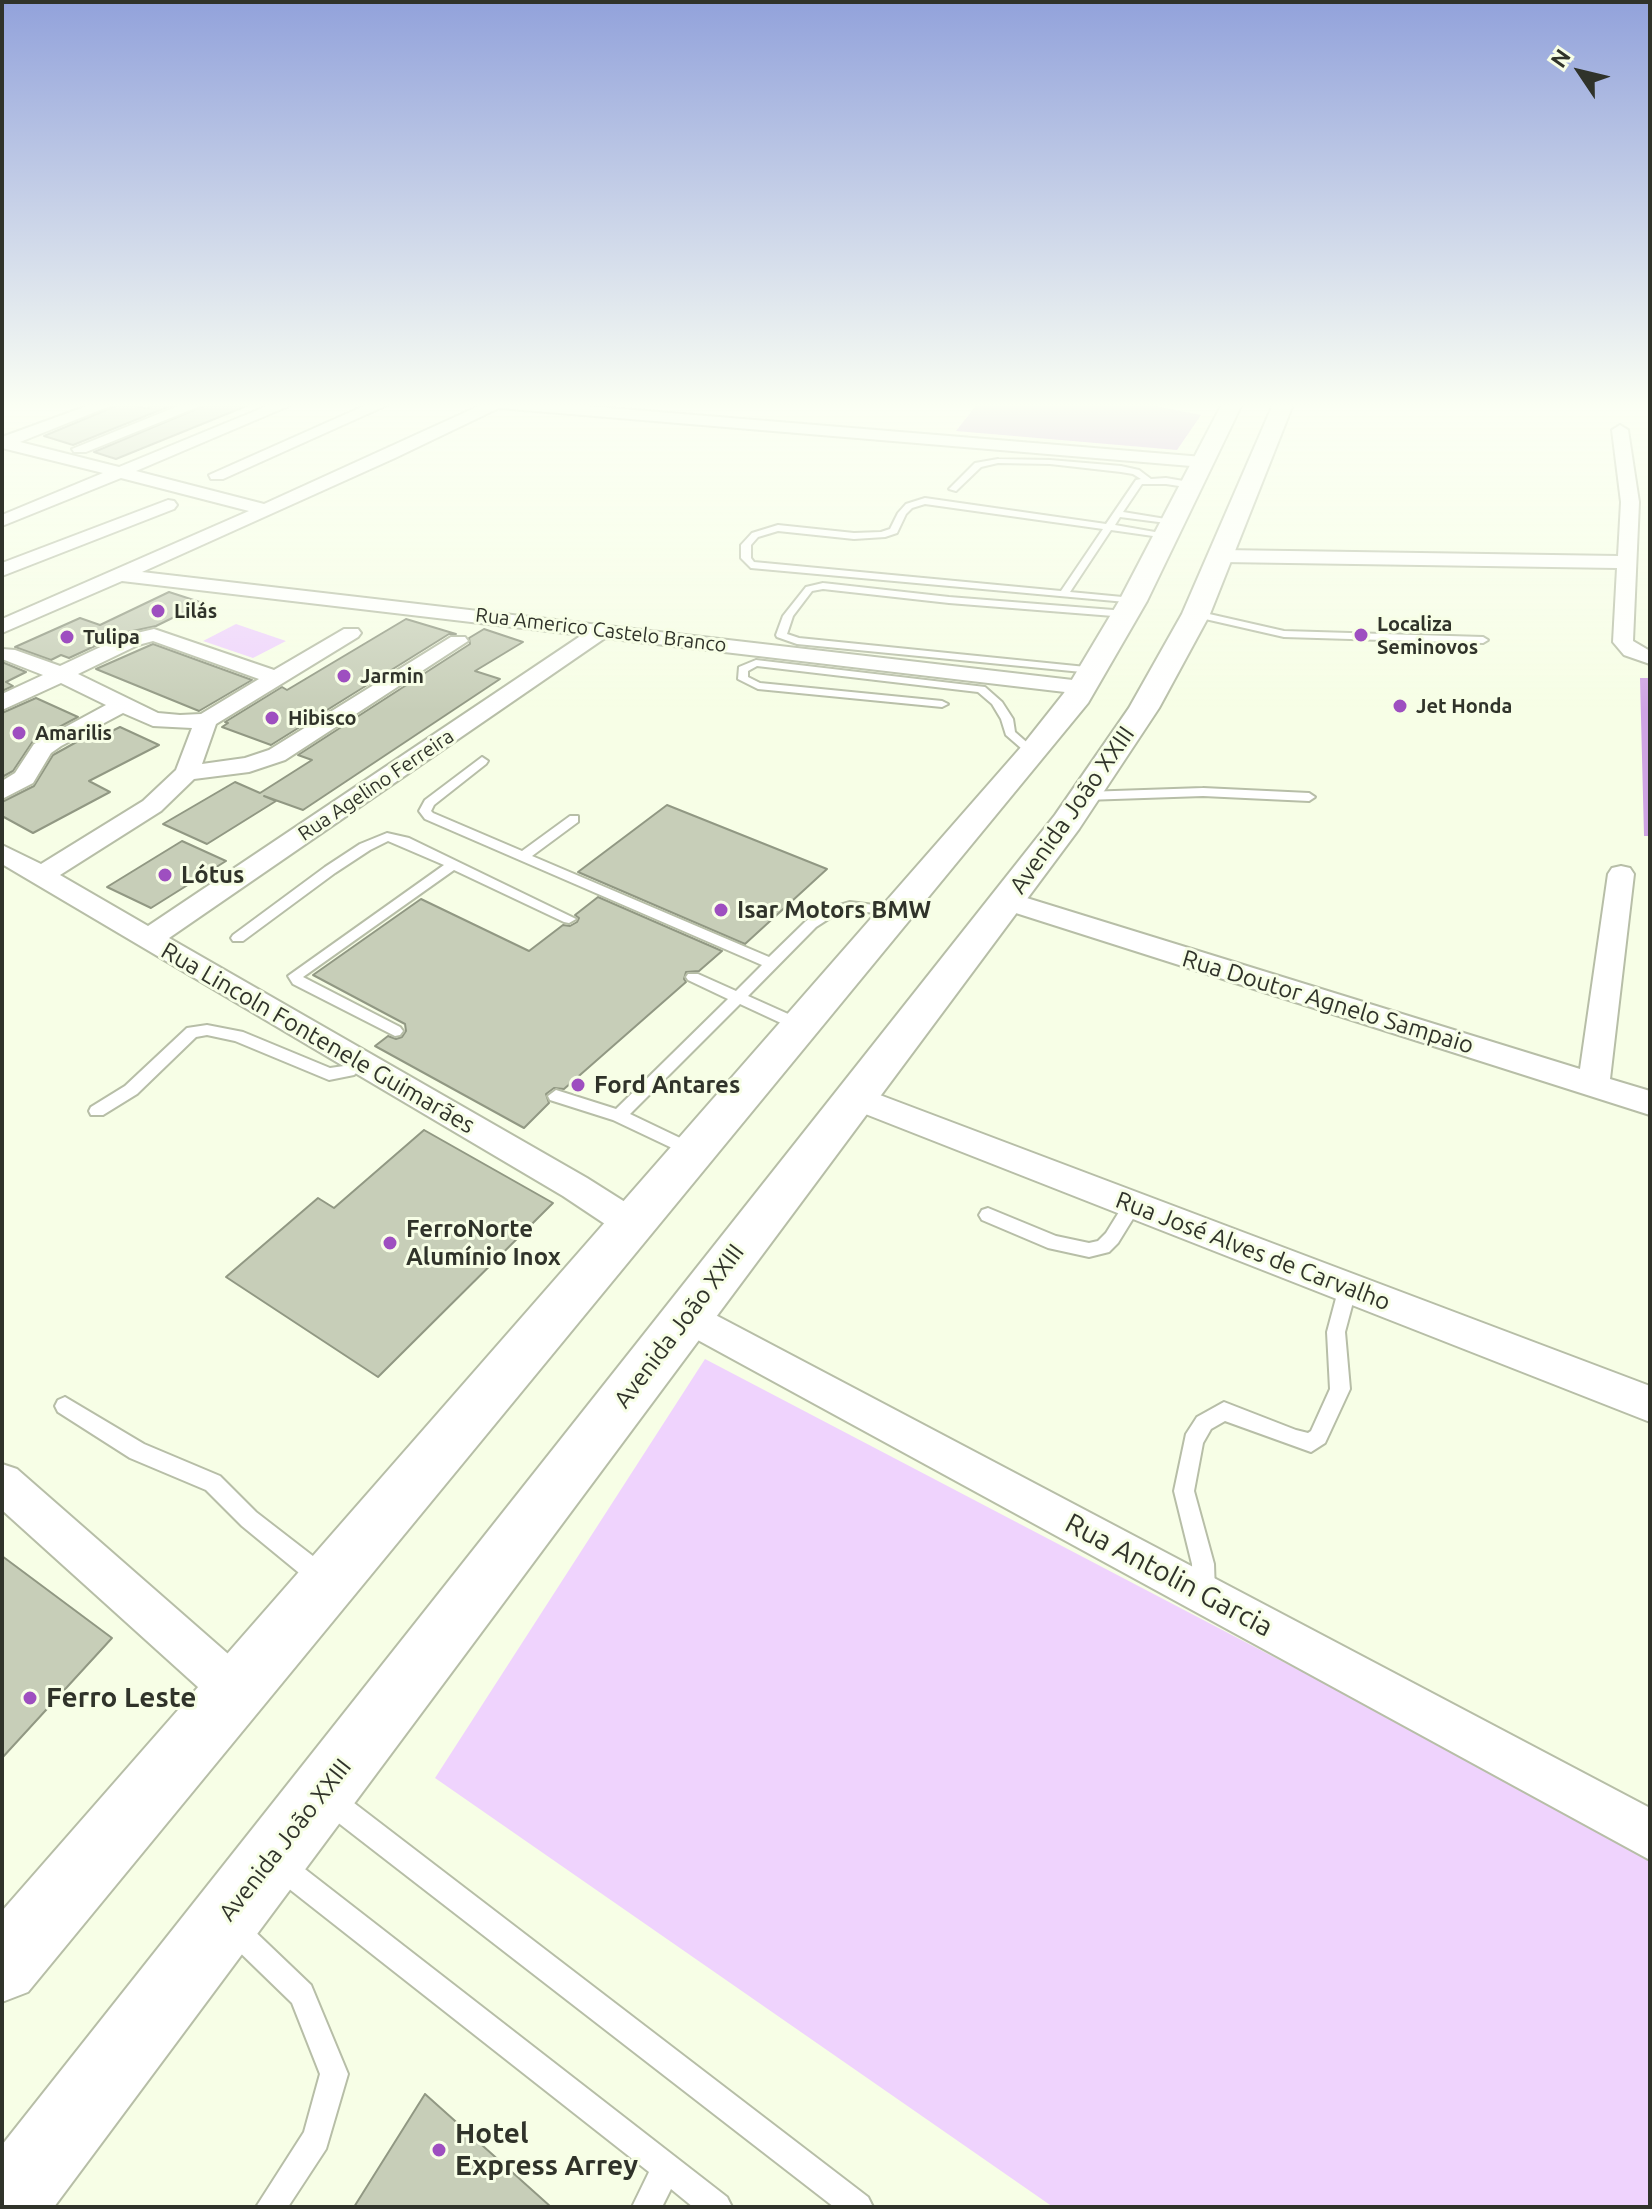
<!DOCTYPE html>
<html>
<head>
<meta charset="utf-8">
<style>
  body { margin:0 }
  #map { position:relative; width:1652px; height:2209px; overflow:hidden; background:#f7fee6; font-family:Ubuntu,sans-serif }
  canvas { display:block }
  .frame { position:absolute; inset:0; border:4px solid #30332a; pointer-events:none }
  .north { position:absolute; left:1540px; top:32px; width:80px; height:80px; -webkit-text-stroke:6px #f7fee6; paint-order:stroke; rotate:305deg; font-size:22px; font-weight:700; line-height:32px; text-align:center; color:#30332a }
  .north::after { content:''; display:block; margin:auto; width:28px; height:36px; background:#30332a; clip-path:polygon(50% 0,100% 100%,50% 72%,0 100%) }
</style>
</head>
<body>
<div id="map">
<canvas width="1652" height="2209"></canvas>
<div class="frame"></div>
<div class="north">N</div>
</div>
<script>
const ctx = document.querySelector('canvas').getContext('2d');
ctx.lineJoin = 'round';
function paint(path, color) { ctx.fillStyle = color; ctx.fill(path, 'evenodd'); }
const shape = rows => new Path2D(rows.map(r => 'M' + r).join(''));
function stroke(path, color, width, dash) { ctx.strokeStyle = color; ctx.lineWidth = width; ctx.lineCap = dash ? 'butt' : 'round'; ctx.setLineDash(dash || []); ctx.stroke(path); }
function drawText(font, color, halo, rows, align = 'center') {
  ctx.font = font + ' Ubuntu,sans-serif'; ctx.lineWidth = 6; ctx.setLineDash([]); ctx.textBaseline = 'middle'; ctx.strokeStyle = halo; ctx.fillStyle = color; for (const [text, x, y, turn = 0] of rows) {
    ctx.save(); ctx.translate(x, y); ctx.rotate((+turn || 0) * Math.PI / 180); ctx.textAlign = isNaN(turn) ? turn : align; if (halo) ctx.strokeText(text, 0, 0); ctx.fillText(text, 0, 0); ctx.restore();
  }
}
paint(shape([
  [236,624,286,641,253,658,203,641],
  [705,1359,1650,1854,1650,2207,1053,2207,435,1778]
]), '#efd3fd');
paint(shape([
  [979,402,1135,402,1201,415,1177,450,956,431],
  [1640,678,1650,678,1650,836,1644,836]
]), '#cea3e3');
const building = shape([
  [150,402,180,402,73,445,44,436,123,403,149,409,150,402],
  [213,402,248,402,249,405,116,459,94,452,213,402],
  [169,592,203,603,156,626,123,633,69,658,61,655,51,660,15,647,80,618,100,625,169,592],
  [406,619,456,634,449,634,271,745,222,727,228,723,225,722,282,687,287,690,406,619],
  [484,629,523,642,475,671,500,679,303,810,264,796,276,801,207,844,163,824,235,782,260,793,312,760,298,755,470,644,469,638,484,629],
  [153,644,252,680,199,711,96,669,153,644],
  [2,662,26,672,6,682,13,686,2,691,2,662],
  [36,698,78,717,33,741,13,771,2,777,2,713,36,698],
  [120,727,159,745,89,781,110,792,33,833,2,816,2,802,34,786,53,755,100,729,108,733,120,727],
  [667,805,827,869,745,944,578,872,667,805],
  [182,841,226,861,151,908,107,887,182,841],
  [598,897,722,951,699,971,686,972,684,979,686,982,564,1089,554,1088,546,1094,549,1103,524,1128,375,1046,388,1036,396,1039,402,1037,406,1031,405,1024,313,975,421,899,529,951,563,925,570,926,577,922,579,918,575,915,598,897],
  [424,1130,553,1203,378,1377,226,1277,318,1198,334,1208,424,1130],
  [2,1556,112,1638,2,1758,2,1556],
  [425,2094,551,2207,354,2207,425,2094]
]);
paint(building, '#c7ceb8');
stroke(building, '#919883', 2);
const service = shape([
  [998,459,1050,460,1121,466,1139,470,1151,479,1166,478,1195,483,1195,487,1192,488,1166,484,1142,484,1123,512,1178,521,1174,524,1120,517,1115,525,1172,535,1167,538,1111,530,1070,592,1133,598,1138,601,1137,603,751,568,741,558,741,545,752,533,778,525,854,533,881,532,890,529,898,513,906,504,925,498,1106,524,1136,480,1141,479,1133,474,1121,472,1050,464,998,463,981,467,956,491,949,489,975,463,998,459],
  [925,504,1103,529,1061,591,754,562,751,558,751,545,758,537,778,531,854,539,885,537,897,533,906,514,912,508,925,504],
  [823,583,949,597,1126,611,1131,614,1126,617,949,603,823,589,812,591,793,616,787,634,799,638,1096,668,1097,670,1092,673,797,644,777,637,776,635,783,616,806,587,823,583],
  [1196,611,1284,631,1483,637,1488,640,1483,643,1284,637,1192,616,1192,612,1196,611],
  [756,660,985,687,1002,702,1013,719,1015,732,1039,753,1037,755,1029,755,1006,735,1001,719,992,704,978,692,757,666,748,671,748,677,760,683,942,701,948,704,942,707,758,689,738,679,739,667,756,660],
  [482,757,488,761,486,764,434,805,431,811,433,813,522,851,570,816,578,816,578,822,532,856,769,957,806,921,823,910,850,902,898,908,905,912,898,916,851,910,833,916,816,927,748,996,806,1022,809,1026,806,1030,796,1030,740,1004,630,1114,701,1148,703,1152,701,1156,689,1156,613,1120,550,1100,548,1096,556,1090,616,1109,728,999,688,980,686,977,688,974,698,974,736,991,762,965,425,819,419,811,425,800,482,757],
  [1203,788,1309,793,1315,797,1309,801,1203,796,1085,800,1079,796,1085,792,1203,788],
  [387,833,409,838,576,919,569,923,564,922,454,870,303,977,400,1027,403,1031,400,1035,395,1036,293,984,288,976,444,865,388,841,370,850,335,873,243,941,233,941,231,938,233,935,325,867,360,844,387,833],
  [207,1025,243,1032,330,1068,344,1066,359,1057,367,1062,354,1075,329,1080,235,1041,207,1035,196,1037,137,1094,103,1115,91,1115,89,1111,91,1107,125,1086,187,1028,207,1025],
  [1133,1197,1139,1199,1142,1204,1118,1243,1109,1252,1089,1257,1048,1248,982,1220,979,1215,982,1210,988,1208,1056,1236,1089,1243,1098,1241,1106,1233,1127,1199,1133,1197],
  [1348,1279,1354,1282,1357,1287,1345,1332,1350,1389,1325,1443,1311,1452,1225,1421,1211,1429,1203,1443,1194,1491,1214,1564,1215,1593,1212,1601,1204,1604,1196,1601,1193,1593,1192,1564,1174,1491,1186,1434,1197,1417,1224,1402,1296,1430,1308,1433,1311,1431,1330,1389,1327,1332,1339,1287,1342,1282,1348,1279],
  [65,1397,144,1444,220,1476,256,1512,331,1570,334,1578,331,1586,323,1589,315,1586,242,1526,206,1490,130,1458,58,1412,55,1406,58,1400,65,1397],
  [332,1790,341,1793,868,2197,873,2207,834,2207,323,1811,320,1802,323,1793,332,1790],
  [283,1855,292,1859,727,2197,732,2207,693,2207,671,2189,662,2207,632,2207,649,2172,274,1877,270,1868,274,1859,283,1855],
  [236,1918,245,1922,311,1985,348,2074,326,2149,288,2207,256,2207,304,2132,320,2074,292,2003,227,1940,223,1931,227,1922,236,1918]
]);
const minor = shape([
  [98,402,120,402,20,442,119,467,277,402,298,402,136,471,264,504,479,406,474,402,537,402,1203,457,1211,462,1203,467,499,408,395,458,142,572,1090,682,1093,687,1090,692,1082,694,605,638,169,938,587,1178,644,1214,649,1224,644,1234,632,1238,620,1234,563,1196,2,864,2,845,41,864,143,801,176,770,192,728,153,726,123,713,61,746,51,753,33,783,2,799,2,781,15,773,34,744,106,705,61,683,2,710,2,694,43,675,2,659,2,649,15,650,60,666,124,636,154,629,274,670,344,629,358,629,361,633,358,637,216,724,202,764,245,758,269,750,451,637,465,637,468,641,285,760,249,772,194,779,161,811,60,875,148,926,582,635,122,581,2,633,2,619,249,511,121,478,2,526,2,515,103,473,2,448,2,437,98,402],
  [153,641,259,679,201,714,180,715,158,713,78,674,138,645,153,641],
  [188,402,210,402,86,452,74,452,72,449,188,402],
  [373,402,394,402,223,479,211,479,209,475,373,402],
  [1620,425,1628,430,1639,502,1633,641,1650,651,1650,664,1624,655,1613,642,1617,568,1223,562,1214,556,1223,550,1618,556,1621,502,1612,430,1620,425],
  [168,500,174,501,177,505,174,509,2,576,2,563,168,500],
  [1621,866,1630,868,1634,874,1610,1079,1650,1091,1650,1115,997,907,993,901,997,895,1007,893,1017,895,1580,1069,1608,874,1612,868,1621,866],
  [856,1086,1650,1386,1650,1422,845,1106,840,1098,845,1090,856,1086],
  [687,1300,1650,1808,1650,1860,674,1327,668,1316,674,1305,687,1300],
  [2,1464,17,1469,251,1674,258,1690,251,1706,235,1713,219,1706,2,1510,2,1464]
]);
const primary = shape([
  [1223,402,1243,402,1147,601,1088,703,28,1992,2,2002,2,1911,1022,746,1064,693,1119,601,1223,402],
  [1274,402,1294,402,1210,614,1159,708,1079,829,54,2207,2,2207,2,2145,1055,815,1129,708,1182,614,1274,402]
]);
stroke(service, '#b7bea7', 4);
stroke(minor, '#b7bea7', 4);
stroke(primary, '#b7bea7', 4);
paint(service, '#fff');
paint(minor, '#fff');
paint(primary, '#fff');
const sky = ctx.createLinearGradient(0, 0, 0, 711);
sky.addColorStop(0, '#92a2db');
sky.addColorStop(0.57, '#fbfff4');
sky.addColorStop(1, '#fbfff400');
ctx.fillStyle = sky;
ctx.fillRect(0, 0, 1652, 711);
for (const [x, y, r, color] of [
  [158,611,8,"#9e4fc0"],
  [1361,635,8,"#9e4fc0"],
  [67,637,8,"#9e4fc0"],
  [344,676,8,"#9e4fc0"],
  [1400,706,8,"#9e4fc0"],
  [272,718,8,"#9e4fc0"],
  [19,733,8,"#9e4fc0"],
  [165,875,8,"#9e4fc0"],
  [721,910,8,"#9e4fc0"],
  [578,1085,8,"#9e4fc0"],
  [390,1243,8,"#9e4fc0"],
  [30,1698,8,"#9e4fc0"],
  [439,2150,8,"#9e4fc0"]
]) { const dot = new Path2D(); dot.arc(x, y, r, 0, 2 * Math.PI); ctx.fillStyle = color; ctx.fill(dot); stroke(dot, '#f7fee6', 3); }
drawText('bold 20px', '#30332a', '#f7fee6', [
  ["Lilás",174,611],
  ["Localiza",1377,624],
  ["Seminovos",1377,647],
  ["Tulipa",83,637],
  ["Jarmin",360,676],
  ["Jet Honda",1416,706],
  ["Hibisco",288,718],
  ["Amarilis",35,733]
], 'left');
drawText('20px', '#30332a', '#f7fee6', [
  ["Rua Americo Castelo Branco",601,630,7],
  ["Rua Agelino Ferreira",376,785,-34]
]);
drawText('24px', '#30332a', '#f7fee6', [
  ["Avenida João XXIII",1072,810,-55],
  ["Rua Doutor Agnelo Sampaio",1328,1002,17],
  ["Rua Lincoln Fontenele Guimarães",318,1038,30],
  ["Rua José Alves de Carvalho",1253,1251,21],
  ["Avenida João XXIII",679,1326,-53],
  ["Avenida João XXIII",285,1840,-52]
]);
drawText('bold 24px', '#30332a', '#f7fee6', [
  ["Lótus",181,875],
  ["Isar Motors BMW",737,910],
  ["Ford Antares",594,1085],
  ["FerroNorte",406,1229],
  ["Alumínio Inox",406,1257]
], 'left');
drawText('28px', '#30332a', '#f7fee6', [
  ["Rua Antolin Garcia",1169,1575,28]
]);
drawText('bold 28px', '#30332a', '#f7fee6', [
  ["Ferro Leste",46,1698],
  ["Hotel",455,2134],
  ["Express Arrey",455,2166]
], 'left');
</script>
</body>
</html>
